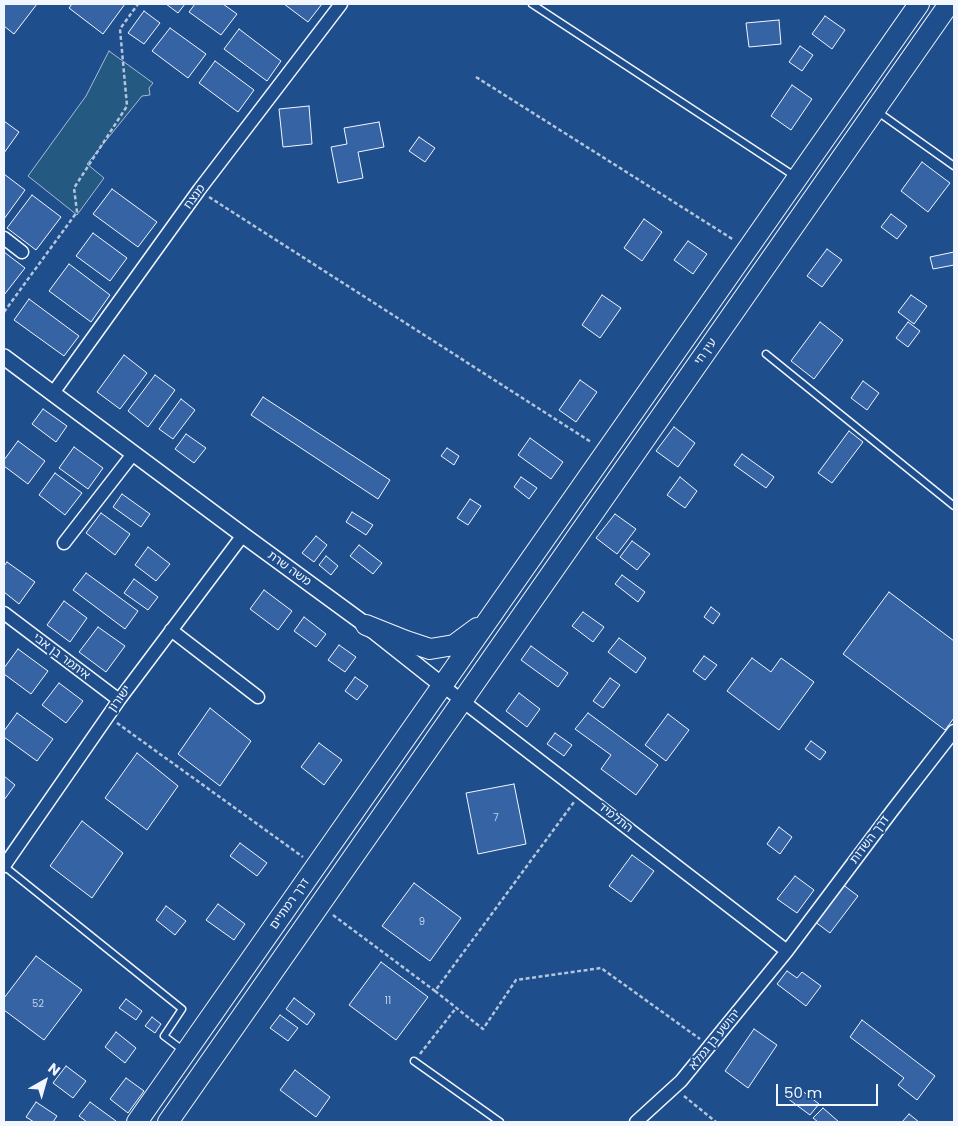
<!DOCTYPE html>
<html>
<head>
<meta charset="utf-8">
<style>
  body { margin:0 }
  #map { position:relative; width:958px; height:1126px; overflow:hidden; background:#1f4e8c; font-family:Poppins,sans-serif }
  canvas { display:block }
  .frame { position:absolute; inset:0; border:5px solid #f2f6ff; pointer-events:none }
  .north { position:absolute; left:20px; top:1056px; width:50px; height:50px; -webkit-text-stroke:4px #1f4e8c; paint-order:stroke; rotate:38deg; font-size:14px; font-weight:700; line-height:20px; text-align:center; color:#f2f6ff }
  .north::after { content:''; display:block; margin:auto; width:18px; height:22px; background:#f2f6ff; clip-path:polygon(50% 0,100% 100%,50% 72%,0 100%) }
  .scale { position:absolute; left:776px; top:1084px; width:102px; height:22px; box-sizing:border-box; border:2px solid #f2f6ff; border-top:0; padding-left:6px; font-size:15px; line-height:18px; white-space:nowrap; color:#f2f6ff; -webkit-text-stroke:4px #1f4e8c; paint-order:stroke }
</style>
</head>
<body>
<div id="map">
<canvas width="958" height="1126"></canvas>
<div class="frame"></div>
<div class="north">N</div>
<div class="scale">50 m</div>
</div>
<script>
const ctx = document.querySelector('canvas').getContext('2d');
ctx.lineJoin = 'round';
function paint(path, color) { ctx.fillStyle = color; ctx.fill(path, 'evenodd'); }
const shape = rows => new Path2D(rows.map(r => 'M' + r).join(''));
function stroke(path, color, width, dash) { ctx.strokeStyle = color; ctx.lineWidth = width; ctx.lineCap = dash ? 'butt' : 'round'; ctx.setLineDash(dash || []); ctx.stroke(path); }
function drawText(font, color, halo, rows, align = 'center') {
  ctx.font = font + ' Poppins,"Noto Sans Hebrew",sans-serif'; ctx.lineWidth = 4; ctx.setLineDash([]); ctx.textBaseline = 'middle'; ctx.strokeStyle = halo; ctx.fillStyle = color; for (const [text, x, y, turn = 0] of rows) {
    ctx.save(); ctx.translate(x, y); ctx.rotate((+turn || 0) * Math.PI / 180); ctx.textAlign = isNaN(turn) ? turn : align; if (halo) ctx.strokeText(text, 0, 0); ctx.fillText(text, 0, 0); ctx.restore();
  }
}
const green = shape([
  [109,51,153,83,149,88,150,95,142,96,87,164,104,178,77,215,28,176,86,96,109,51]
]);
paint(green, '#245a82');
stroke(green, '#a8bbd7', 1);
const building = shape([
  [4,4,37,4,14,34,4,26,4,4],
  [72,4,125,4,103,34,69,8,72,4],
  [166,4,185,4,178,13,166,4],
  [195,4,223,4,237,14,221,35,189,12,195,4],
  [284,4,322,4,308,22,284,4],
  [144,11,160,23,144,44,128,33,144,11],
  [825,16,845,30,832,49,812,34,825,16],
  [779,20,781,44,749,47,746,23,779,20],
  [170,28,206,54,188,78,152,51,170,28],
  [239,29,281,61,267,81,224,49,239,29],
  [800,46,813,55,802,71,789,62,800,46],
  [215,61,254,90,238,112,199,83,215,61],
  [792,85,812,99,791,130,771,116,792,85],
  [309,106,312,144,283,147,279,109,309,106],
  [4,121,19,132,4,153,4,121],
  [379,122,384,147,358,152,363,178,338,183,331,147,347,144,344,128,379,122],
  [419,137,435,148,425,162,409,151,419,137],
  [922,162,950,183,928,212,901,191,922,162],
  [4,174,25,190,4,219,4,174],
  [112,189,157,222,138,247,93,214,112,189],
  [32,195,61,217,36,250,7,228,32,195],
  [891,214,907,226,897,239,881,227,891,214],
  [644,219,662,232,642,261,624,248,644,219],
  [93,233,127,258,110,281,76,256,93,233],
  [688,241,707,254,693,274,674,260,688,241],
  [827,249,842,260,822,287,807,276,827,249],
  [4,252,25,268,4,295,4,252],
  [954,252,954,265,933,269,930,257,954,252],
  [69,264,110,295,91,322,49,291,69,264],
  [602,295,621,308,600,338,582,325,602,295],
  [911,295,927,306,914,324,898,312,911,295],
  [29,299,79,336,64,356,14,320,29,299],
  [820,322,843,340,814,379,791,361,820,322],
  [908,322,920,331,908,347,896,338,908,322],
  [124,355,147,373,120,409,97,392,124,355],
  [155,375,175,390,148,427,128,411,155,375],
  [580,380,597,392,576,422,559,410,580,380],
  [863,381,879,393,867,410,851,398,863,381],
  [263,397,390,480,378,499,251,415,263,397],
  [181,399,195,410,173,439,159,429,181,399],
  [43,409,67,426,56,442,32,424,43,409],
  [674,427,695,443,678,467,656,451,674,427],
  [849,431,863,442,832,483,818,473,849,431],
  [186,434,206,448,194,463,175,449,186,434],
  [530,438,563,462,551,479,518,455,530,438],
  [18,441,45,461,28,484,4,466,4,460,18,441],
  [74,447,103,468,88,489,59,468,74,447],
  [447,448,459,456,454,465,441,456,447,448],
  [742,454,774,477,766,488,734,465,742,454],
  [55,473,82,493,65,515,39,495,55,473],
  [521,477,537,488,529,499,514,487,521,477],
  [680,477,697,491,685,508,667,495,680,477],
  [122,494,150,514,141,527,113,507,122,494],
  [470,499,481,506,468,525,457,518,470,499],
  [352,512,373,525,366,535,346,522,352,512],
  [101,513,130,534,115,555,86,533,101,513],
  [615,514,636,529,617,554,596,538,615,514],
  [316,536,327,545,314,562,302,553,316,536],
  [632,541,650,554,637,570,620,557,632,541],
  [359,545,382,563,373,574,350,556,359,545],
  [148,547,170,564,156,581,135,565,148,547],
  [326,556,338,566,331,575,319,565,326,556],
  [7,562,35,582,19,604,4,592,4,566,7,562],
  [86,573,138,611,125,629,73,590,86,573],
  [622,575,645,592,638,602,615,584,622,575],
  [134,579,158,597,148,610,124,593,134,579],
  [264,590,292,611,278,630,250,609,264,590],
  [889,592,954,641,954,718,945,730,843,654,889,592],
  [64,601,87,618,70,642,47,625,64,601],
  [711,607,720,614,713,624,704,617,711,607],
  [583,612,604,627,593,642,572,626,583,612],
  [304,617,326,634,316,647,294,631,304,617],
  [98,627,125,646,106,672,79,652,98,627],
  [619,638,646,658,636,673,608,652,619,638],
  [339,645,356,657,345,672,328,660,339,645],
  [531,646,568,673,558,687,521,660,531,646],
  [18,649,48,671,31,694,4,674,4,668,18,649],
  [704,656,717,665,705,680,693,671,704,656],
  [752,658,771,672,781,658,814,682,779,730,727,691,752,658],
  [355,677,368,686,357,700,345,691,355,677],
  [610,678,620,685,603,708,593,701,610,678],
  [59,683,83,701,66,723,42,705,59,683],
  [519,693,540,709,527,727,506,711,519,693],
  [210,708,251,741,220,786,178,754,210,708],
  [17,713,53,739,37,761,4,737,4,731,17,713],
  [588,713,658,765,636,795,601,769,611,755,575,729,588,713],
  [668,714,689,730,666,761,645,745,668,714],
  [555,733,572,745,564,756,547,744,555,733],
  [811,741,826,752,820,760,805,749,811,741],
  [319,743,342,760,324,785,301,767,319,743],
  [137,753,178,786,147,830,105,798,137,753],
  [4,776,15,785,4,800,4,776],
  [514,784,526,844,478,854,466,793,514,784],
  [82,821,123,853,92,898,50,866,82,821],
  [779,827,792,837,780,854,767,844,779,827],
  [240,843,267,863,257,876,230,856,240,843],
  [632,855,654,871,631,902,609,886,632,855],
  [795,876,814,890,797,913,777,899,795,876],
  [414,883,461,918,430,961,382,926,414,883],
  [842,884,858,896,830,933,814,921,842,884],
  [218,904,245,924,234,940,206,920,218,904],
  [166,906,186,921,175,935,156,920,166,906],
  [36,956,82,990,44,1040,4,1010,4,998,36,956],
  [381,962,428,997,396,1040,349,1005,381,962],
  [787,971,797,978,802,972,821,986,806,1006,777,984,787,971],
  [294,998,315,1014,307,1025,286,1009,294,998],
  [126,999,142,1011,136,1020,119,1008,126,999],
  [280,1015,298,1028,288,1041,270,1028,280,1015],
  [152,1017,161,1024,155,1033,145,1026,152,1017],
  [862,1020,935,1076,917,1100,898,1085,904,1078,850,1037,862,1020],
  [754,1029,777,1045,748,1088,725,1071,754,1029],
  [116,1032,136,1048,125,1063,105,1047,116,1032],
  [66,1066,86,1081,73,1098,53,1083,66,1066],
  [295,1070,330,1097,316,1117,280,1090,295,1070],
  [126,1078,144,1091,128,1113,110,1099,126,1078],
  [796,1086,819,1104,810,1115,787,1098,796,1086],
  [36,1102,57,1116,53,1122,34,1122,26,1117,36,1102],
  [90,1102,116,1121,115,1122,87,1122,79,1116,90,1102],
  [823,1108,839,1122,818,1122,813,1118,823,1108],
  [909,1114,919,1122,902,1122,909,1114]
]);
paint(building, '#3563a3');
stroke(building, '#f2f6ff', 1);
const service = shape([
  [532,4,796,177],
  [878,112,954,166],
  [766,354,954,506],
  [4,866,182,1009,164,1036,184,1051],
  [414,1061,500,1122]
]);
const minor = shape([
  [4,238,22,252],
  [53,393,199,190,341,4],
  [64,543,133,454],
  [4,613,119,700],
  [171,630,258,697],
  [443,686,787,951],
  [4,866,119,700,243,535],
  [636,1122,681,1081,787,951,892,811,954,731]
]);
const tertiary = shape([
  [4,357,243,535,366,625,443,686]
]);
const primary = shape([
  [366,625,406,641,430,649,454,645,477,628],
  [137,1122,919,4],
  [168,1122,949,4]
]);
stroke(service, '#f2f6ff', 9);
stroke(minor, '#f2f6ff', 15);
stroke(tertiary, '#f2f6ff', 18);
stroke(primary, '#f2f6ff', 22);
stroke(shape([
  [476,77,734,240],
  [209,197,591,442],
  [4,312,77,212,74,188,127,106,120,29,138,4],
  [117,723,303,857],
  [333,915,435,991,574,802],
  [435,991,483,1029,516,980,601,968,700,1039],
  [420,1054,456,1008],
  [684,1096,716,1122]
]), '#b3c4dc', 2.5, [4, 2.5]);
stroke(service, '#1f4e8c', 6);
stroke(minor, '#1f4e8c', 12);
stroke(tertiary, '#1f4e8c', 15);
stroke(primary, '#1f4e8c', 20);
drawText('10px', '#c3d1e8', null, [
  ["7",496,818],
  ["9",422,922],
  ["11",388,1001],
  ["52",38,1004]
]);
drawText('12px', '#f2f6ff', '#1f4e8c', [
  ["מנצח",195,197,-54],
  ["עין חי",706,352,-55],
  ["משה שרת",289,569,36],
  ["איתמר בן אבי",61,657,37],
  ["ישורון",120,699,-54],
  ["התלמיד",615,818,38],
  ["דרך השדות",870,840,-53],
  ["דרך רמתיים",290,904,-55],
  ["יהושע בן גמלא",715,1040,-51]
]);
</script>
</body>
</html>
